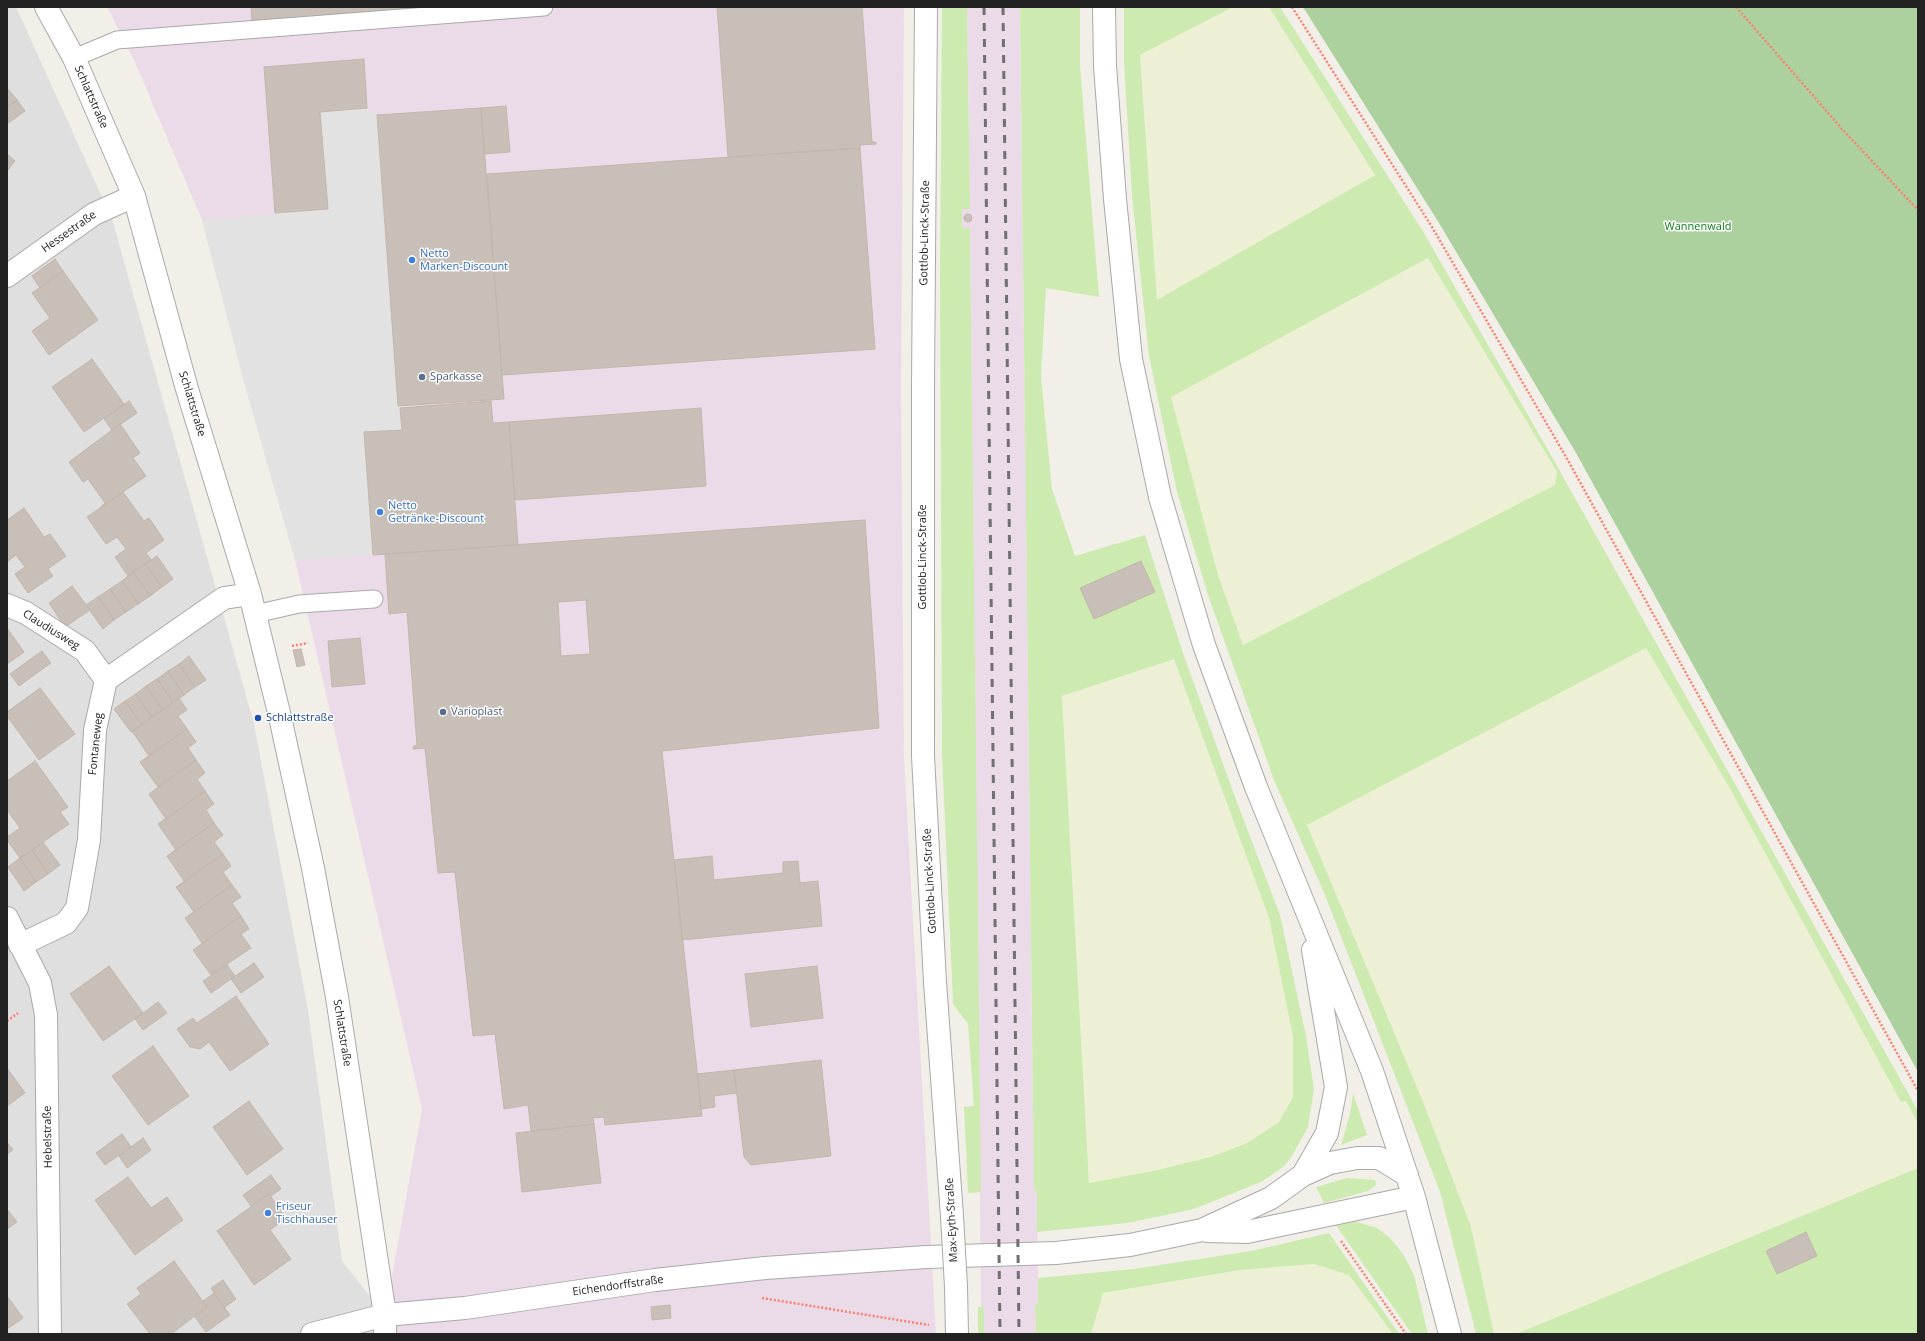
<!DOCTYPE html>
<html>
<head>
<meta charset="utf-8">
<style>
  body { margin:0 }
  #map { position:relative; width:1925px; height:1341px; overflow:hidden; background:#f2efe9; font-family:"Open Sans",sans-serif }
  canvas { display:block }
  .frame { position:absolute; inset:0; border:8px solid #222; pointer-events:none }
</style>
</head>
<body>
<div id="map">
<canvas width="1925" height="1341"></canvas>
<div class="frame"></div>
</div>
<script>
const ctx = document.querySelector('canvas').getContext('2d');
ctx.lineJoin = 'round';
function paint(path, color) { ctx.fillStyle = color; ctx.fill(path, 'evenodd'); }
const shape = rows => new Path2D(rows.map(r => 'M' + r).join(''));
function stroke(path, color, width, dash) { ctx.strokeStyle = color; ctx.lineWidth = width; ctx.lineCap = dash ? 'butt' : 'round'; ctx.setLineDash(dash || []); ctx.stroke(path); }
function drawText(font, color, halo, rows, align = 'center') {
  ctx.font = font + ' "Open Sans",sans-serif'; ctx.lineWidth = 3; ctx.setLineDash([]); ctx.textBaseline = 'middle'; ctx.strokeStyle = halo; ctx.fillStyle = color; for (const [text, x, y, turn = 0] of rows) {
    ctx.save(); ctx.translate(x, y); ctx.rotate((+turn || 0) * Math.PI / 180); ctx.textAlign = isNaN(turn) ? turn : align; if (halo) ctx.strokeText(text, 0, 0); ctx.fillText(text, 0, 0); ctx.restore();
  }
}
paint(shape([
  [7,7,16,7,17,9,112,219,254,724,308,1010,342,1261,385,1315,385,1334,7,1334]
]), '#e0dfdf');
paint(shape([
  [107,7,904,7,901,384,904,759,936,1334,385,1334,385,1315,422,1109,295,560,244,382,202,220,134,60],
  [967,7,1020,7,1034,1191,1037,1190,1038,1281,1038,1305,1035,1306,1036,1334,984,1334,984,1307,981,1307,970,228,962,228,962,209,970,208]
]), '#ebdbe8');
paint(shape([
  [1233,7,1269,7,1375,175,1157,300,1140,55],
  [1428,258,1557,472,1555,485,1243,645,1218,575,1170,397],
  [1646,648,1728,785,1901,1102,1906,1101,1918,1123,1918,1168,1516,1334,1494,1334,1471,1227,1422,1099,1307,825],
  [1174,659,1269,918,1293,1037,1293,1097,1279,1122,1247,1143,1211,1157,1153,1171,1089,1183,1062,696],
  [1314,1264,1349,1275,1393,1334,1091,1334,1103,1293,1240,1270]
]), '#eef0d5');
paint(shape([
  [942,7,967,7,970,209,962,209,962,228,970,228,981,1192,968,1193,964,1107,974,1106,968,1024,953,1004,942,753,940,278],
  [1020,7,1080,7,1080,66,1099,297,1046,288,1041,377,1052,489,1075,556,1145,535,1183,653,1235,797,1280,915,1306,1036,1314,1089,1308,1127,1292,1156,1283,1167,1261,1182,1194,1209,1128,1223,1037,1232,1037,1191,1034,1191],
  [1174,659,1269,918,1293,1037,1293,1097,1279,1122,1247,1143,1211,1157,1153,1171,1089,1183,1062,696],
  [1124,7,1233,7,1140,55,1157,300,1375,175,1269,7,1280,7,1424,233,1556,464,1918,1111,1918,1123,1906,1101,1901,1102,1728,785,1646,648,1307,825,1422,1099,1471,1227,1494,1334,1476,1334,1440,1192,1325,895,1274,780,1208,595,1177,492,1149,356,1132,196,1124,63],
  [1428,258,1557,472,1555,485,1243,645,1218,575,1171,397],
  [1353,1093,1367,1135,1341,1145,1350,1114],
  [1918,1168,1918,1334,1516,1334],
  [1347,1178,1375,1180,1376,1185,1368,1191,1324,1203,1316,1187],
  [1344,1222,1357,1222,1377,1228,1391,1239,1403,1254,1414,1275,1428,1334,1412,1334,1335,1224],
  [1329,1233,1399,1334,1393,1334,1349,1275,1314,1264,1240,1270,1103,1293,1091,1334,1036,1334,1035,1305,1038,1305,1038,1278,1134,1269,1251,1251],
  [978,1307,984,1307,984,1334,978,1334]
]), '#cdebb0');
paint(shape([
  [1303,7,1918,7,1918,1072,1576,453,1439,223]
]), '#add19e');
paint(shape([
  [367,108,377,115,398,406,402,430,364,432,373,555,295,560,244,382,202,220,328,209,320,112]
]), '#e2e2e2');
const building = shape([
  [251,7,448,7,448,8,252,21,251,7],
  [717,7,862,7,872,142,876,142,876,144,860,145,860,148,728,157,717,7],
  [364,59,367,108,320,112,328,209,275,213,264,67,364,59],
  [9,90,17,100,7,107,7,91,9,90],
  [17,100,25,111,7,124,7,107,17,100],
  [506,106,510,152,484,154,481,108,506,106],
  [481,108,504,399,398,406,377,115,481,108],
  [860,148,875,349,502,375,487,174,860,148],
  [7,154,15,161,7,171,7,154],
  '964 218a4 4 0 1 1 8 0a4 4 0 1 1-8 0Z',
  [55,259,63,271,40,288,32,276,55,259],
  [63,271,98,320,49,355,32,331,50,318,32,293,63,271],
  [92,359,124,404,84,432,52,387,92,359],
  [129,401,137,413,112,430,104,419,129,401],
  [491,401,493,423,509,422,518,545,373,555,364,432,402,430,400,408,491,401],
  [701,408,706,486,515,500,509,422,701,408],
  [120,424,140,453,133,458,146,476,100,508,105,503,88,479,83,482,69,462,120,424],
  [123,492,144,521,149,518,164,540,146,553,151,560,128,576,115,557,126,549,117,537,106,544,87,517,123,492],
  [24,508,44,537,50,534,66,556,48,569,53,576,28,593,15,574,25,567,16,555,7,562,7,520,24,508],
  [865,520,879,728,662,751,702,1116,605,1125,604,1117,593,1118,594,1124,531,1131,528,1105,504,1109,495,1034,473,1036,455,872,438,873,425,748,413,749,414,746,417,745,407,612,389,614,385,554,865,520],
  [586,600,590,654,561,656,558,602,586,600],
  [157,556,173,579,162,587,145,564,157,556],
  [1141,561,1155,592,1094,619,1080,588,1141,561],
  [145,564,162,587,150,596,133,572,145,564],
  [133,572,150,596,138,604,122,581,133,572],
  [122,581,138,604,126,612,110,589,122,581],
  [72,586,90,610,65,627,49,603,72,586],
  [110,589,126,612,114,620,98,597,110,589],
  [98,597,114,620,103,629,86,605,98,597],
  [7,628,24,652,7,664,7,628],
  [360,638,365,684,332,687,328,641,360,638],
  [301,649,305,665,297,667,293,650,301,649],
  [42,651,51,663,19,686,10,674,42,651],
  [189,656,206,680,195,687,179,664,189,656],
  [179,664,195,687,184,695,168,671,179,664],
  [168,671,184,695,173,702,157,679,168,671],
  [157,679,173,702,163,710,146,686,157,679],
  [146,686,163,710,152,717,136,694,146,686],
  [40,688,75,734,39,760,7,716,7,712,40,688],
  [136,694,152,717,142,725,125,701,136,694],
  [179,698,187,710,178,716,187,729,149,756,132,731,179,698],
  [125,701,142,725,131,732,114,709,125,701],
  [187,729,196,742,188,748,196,760,158,787,140,762,187,729],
  [196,760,205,773,197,779,205,791,166,819,149,794,196,760],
  [35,761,68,807,60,812,69,824,20,858,7,840,7,837,20,828,7,810,7,781,35,761],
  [205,791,214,804,206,810,214,823,176,850,158,824,205,791],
  [214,823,223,835,214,842,223,854,184,881,167,856,214,823],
  [43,842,60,865,48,874,32,850,43,842],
  [32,850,48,874,36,882,20,858,32,850],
  [223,854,231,866,223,872,232,885,194,912,176,887,223,854],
  [712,856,714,880,783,873,783,862,798,861,800,883,818,881,822,926,682,940,674,860,712,856],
  [20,858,36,882,24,891,8,867,20,858],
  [232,885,241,897,232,903,241,916,202,943,185,918,232,885],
  [241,916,249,929,241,934,251,948,211,975,193,950,241,916],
  [254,963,264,977,241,993,231,979,254,963],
  [227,965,235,976,211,993,203,981,227,965],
  [109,966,143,1013,103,1041,70,994,109,966],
  [817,966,823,1018,751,1027,745,974,817,966],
  [236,996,269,1044,230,1071,209,1042,200,1049,190,1047,177,1029,193,1018,197,1023,236,996],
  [158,1002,167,1013,143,1030,135,1019,158,1002],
  [153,1046,189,1096,148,1125,112,1076,153,1046],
  [821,1060,831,1156,751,1165,744,1157,734,1070,821,1060],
  [7,1068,25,1093,7,1106,7,1068],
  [734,1070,737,1093,714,1096,715,1107,701,1109,697,1074,734,1070],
  [249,1101,283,1149,247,1175,213,1127,249,1101],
  [594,1124,601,1183,522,1192,516,1133,594,1124],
  [122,1134,131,1147,105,1165,96,1153,122,1134],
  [143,1138,151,1150,127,1168,119,1156,143,1138],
  [7,1142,13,1150,7,1154,7,1142],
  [271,1175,281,1189,271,1196,269,1194,251,1206,243,1195,271,1175],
  [128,1177,151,1208,167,1197,183,1220,135,1255,95,1200,128,1177],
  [269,1194,286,1218,270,1230,291,1259,254,1285,217,1231,269,1194],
  [7,1209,17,1222,7,1229,7,1209],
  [1806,1232,1817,1256,1777,1274,1766,1251,1806,1232],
  [174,1261,207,1307,171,1334,150,1334,127,1304,141,1294,137,1288,174,1261],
  [223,1280,236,1299,224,1308,211,1288,223,1280],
  [214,1293,230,1315,206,1332,195,1317,207,1307,203,1301,214,1293],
  [7,1296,23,1318,7,1329,7,1296],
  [670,1305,671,1318,652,1320,651,1307,670,1305]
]);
paint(building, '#c7bfb8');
stroke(building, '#c4b6ab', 1);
const service = shape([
  [74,58,117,40,544,7],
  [255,614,299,604,374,599]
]);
const minor = shape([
  [46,7,74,58,134,196,187,389,250,594,280,717,313,868,337,997,385,1315,385,1334],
  [1104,7,1105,66,1115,199,1131,359,1160,497,1204,645,1256,787,1372,1071,1414,1197,1450,1334],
  [7,276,94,214,134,196],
  [7,605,26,613,85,651,106,680],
  [7,918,40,983,46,1015,50,1334],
  [20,945,66,923,77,908,89,840,95,730,106,680,224,598,250,594],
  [1303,1175,1327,1133,1336,1087,1313,950],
  [1207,1231,1247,1232,1414,1197],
  [312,1334,385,1315,465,1308,655,1280,765,1268,926,1257,1056,1253,1130,1245,1202,1230,1271,1198,1303,1175,1330,1163,1357,1158,1379,1158,1407,1175]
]);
const tertiary = shape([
  [926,7,923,385,923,756,935,982,952,1216],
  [956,1287,957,1334]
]);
stroke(service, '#a9a9a9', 19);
stroke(minor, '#a9a9a9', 24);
stroke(tertiary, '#a9a9a9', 24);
stroke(shape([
  [1292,7,1432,227,1566,457,1918,1091],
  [1736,7,1842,129,1918,210],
  [292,646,308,643],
  [7,1021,18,1013],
  [1341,1241,1406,1334],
  [762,1298,929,1325]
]), '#fa8072', 2.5, [2, 2]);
stroke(service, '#fff', 17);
stroke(minor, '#fff', 22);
stroke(tertiary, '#fff', 22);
stroke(shape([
  [984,7,1000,1334],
  [1003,7,1019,1334]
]), '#707070', 3, [8, 8]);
const tertiaryBridge = shape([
  [952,1216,956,1287]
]);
stroke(tertiaryBridge, '#a9a9a9', 24, []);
stroke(tertiaryBridge, '#fff', 22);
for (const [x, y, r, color] of [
  [412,260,4,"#3f7fe0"],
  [422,377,4,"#5c6f8a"],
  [380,512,4,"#3f7fe0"],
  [443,712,4,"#5c6f8a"],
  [258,718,4,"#1a4fb4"],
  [268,1213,4,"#3f7fe0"]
]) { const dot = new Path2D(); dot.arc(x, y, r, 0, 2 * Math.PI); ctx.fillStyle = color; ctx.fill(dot); stroke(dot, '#fff', 1.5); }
drawText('11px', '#222', '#fff', [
  ["Schlattstraße",91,97,66],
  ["Hessestraße",69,232,-35],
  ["Gottlob-Linck-Straße",925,233,-89],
  ["Schlattstraße",192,404,73],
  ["Gottlob-Linck-Straße",923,557,-90],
  ["Claudiusweg",51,630,32],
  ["Fontaneweg",96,744,-84],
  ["Gottlob-Linck-Straße",930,881,-93],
  ["Schlattstraße",342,1033,81],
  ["Hebelstraße",48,1137,-91],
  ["Max-Eyth-Straße",952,1220,-93],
  ["Eichendorffstraße",618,1286,-8]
]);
drawText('11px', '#0c8416', '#fff', [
  ["Wannenwald",1698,227]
]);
drawText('11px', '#366cbe', '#fff', [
  ["Netto",420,254],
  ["Marken-Discount",420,267],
  ["Netto",388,506],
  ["Getränke-Discount",388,519],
  ["Friseur",276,1207],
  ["Tischhauser",276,1220]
], 'left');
drawText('11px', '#4e5e75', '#fff', [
  ["Sparkasse",430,377],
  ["Varioplast",451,712]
], 'left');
drawText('11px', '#164399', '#fff', [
  ["Schlattstraße",266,718]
], 'left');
</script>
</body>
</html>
